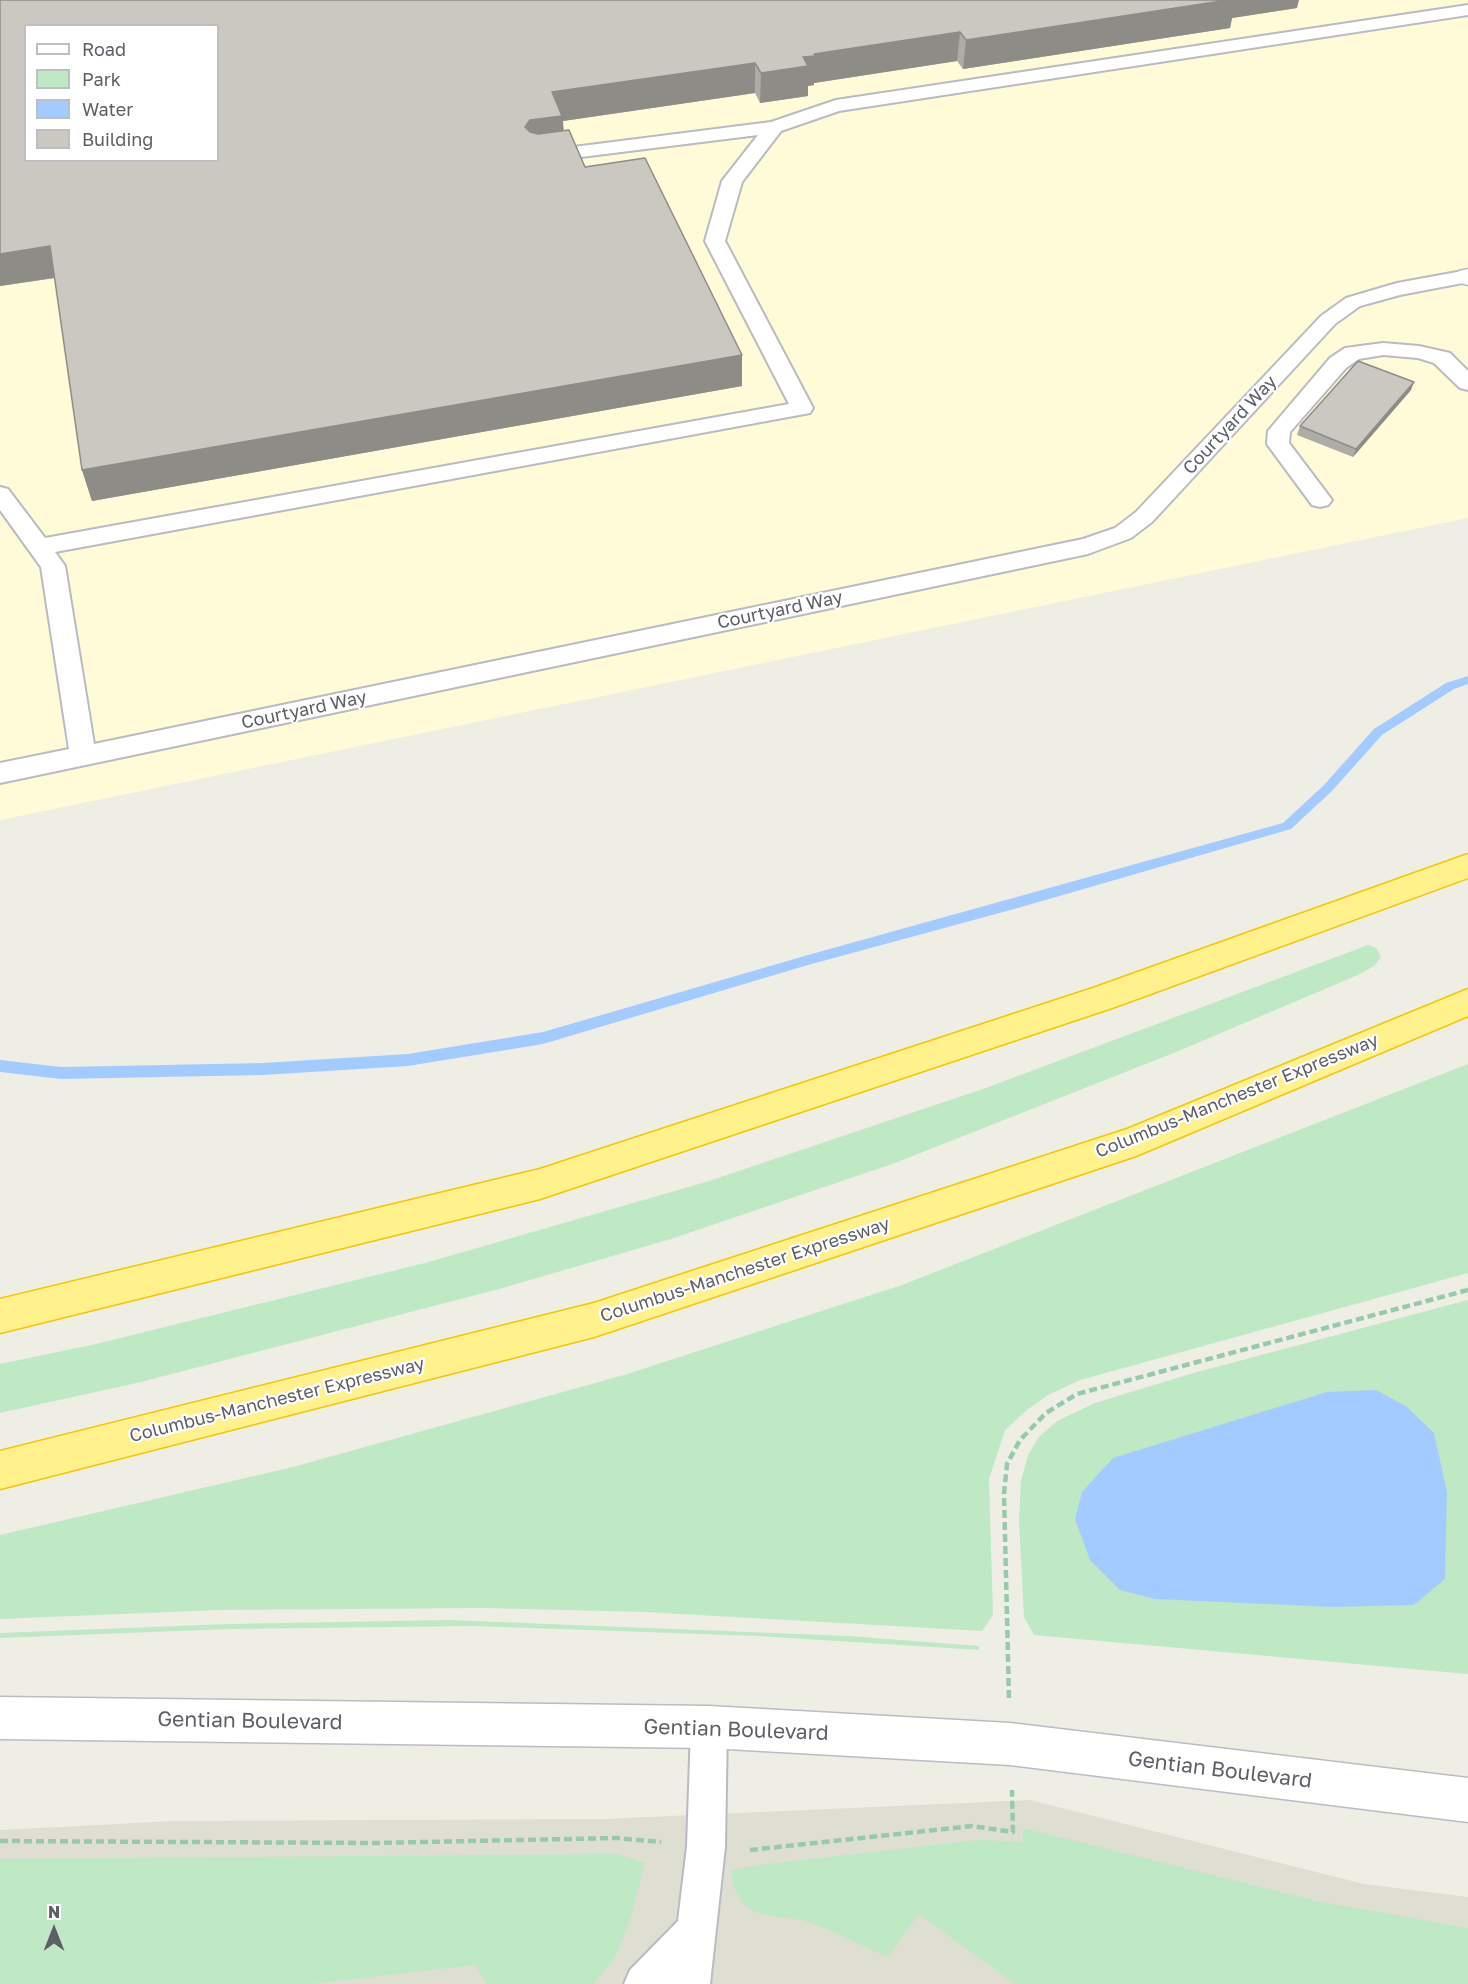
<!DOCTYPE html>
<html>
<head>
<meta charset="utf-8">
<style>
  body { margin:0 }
  #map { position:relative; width:1468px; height:1984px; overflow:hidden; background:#efeee4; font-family:"Golos Text",sans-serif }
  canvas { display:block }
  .legend { position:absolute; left:24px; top:24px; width:195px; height:138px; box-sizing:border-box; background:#fff; border:2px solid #bebfc1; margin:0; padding:8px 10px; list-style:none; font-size:18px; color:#5c5f65 }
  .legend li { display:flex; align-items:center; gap:12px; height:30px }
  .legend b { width:30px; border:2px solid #bebfc1 }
  .north { position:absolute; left:24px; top:1900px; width:60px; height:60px; -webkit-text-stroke:4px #fff; paint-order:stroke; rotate:0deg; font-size:16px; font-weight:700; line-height:24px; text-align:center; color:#5c5f65 }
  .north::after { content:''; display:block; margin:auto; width:21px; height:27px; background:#5c5f65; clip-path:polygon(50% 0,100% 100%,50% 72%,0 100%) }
</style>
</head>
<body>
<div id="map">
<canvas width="1468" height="1984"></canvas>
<ul class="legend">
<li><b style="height:8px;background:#fff"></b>Road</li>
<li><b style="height:16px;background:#bfe8c4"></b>Park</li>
<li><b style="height:16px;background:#a4cbff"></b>Water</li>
<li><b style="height:16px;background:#cac8c1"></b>Building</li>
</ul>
<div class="north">N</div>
</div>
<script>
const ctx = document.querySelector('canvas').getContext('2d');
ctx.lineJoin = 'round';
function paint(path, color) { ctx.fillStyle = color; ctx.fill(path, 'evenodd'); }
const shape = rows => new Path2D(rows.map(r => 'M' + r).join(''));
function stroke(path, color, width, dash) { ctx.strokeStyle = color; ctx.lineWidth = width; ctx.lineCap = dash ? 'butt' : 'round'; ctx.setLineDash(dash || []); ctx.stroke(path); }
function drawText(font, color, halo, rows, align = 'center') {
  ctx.font = font + ' "Golos Text",sans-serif'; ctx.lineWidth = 4.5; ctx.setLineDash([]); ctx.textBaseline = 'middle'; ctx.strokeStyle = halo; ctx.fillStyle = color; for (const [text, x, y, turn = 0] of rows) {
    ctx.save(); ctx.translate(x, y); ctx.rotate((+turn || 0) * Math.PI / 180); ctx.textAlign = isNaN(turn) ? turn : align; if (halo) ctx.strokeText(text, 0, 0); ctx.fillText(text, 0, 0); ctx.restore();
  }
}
paint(shape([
  [0,0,1468,0,1468,518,0,820],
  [26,26,218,26,218,160,26,160]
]), '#fffbd9');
paint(shape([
  [1030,1800,1364,1884,1468,1897,1468,1984,0,1984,0,1830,174,1821,603,1819]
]), '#dfded2');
paint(shape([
  [1368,945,1376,948,1381,957,1374,966,1358,975,1176,1052,895,1163,671,1239,499,1289,141,1382,0,1413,0,1364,96,1344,425,1263,706,1182,986,1088],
  [1468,1064,1468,1273,1080,1380,1048,1395,1027,1410,1005,1430,989,1479,993,1615,982,1631,646,1612,484,1608,218,1610,0,1619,0,1535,293,1467,624,1375,902,1285],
  [1468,1300,1468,1674,1034,1635,1024,1617,1019,1521,1021,1481,1028,1455,1039,1437,1057,1421,1095,1403,1190,1374],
  [449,1620,848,1636,979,1646,979,1650,758,1636,474,1626,230,1629,0,1638,0,1633,25,1632,229,1624],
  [1023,1828,1316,1901,1468,1928,1468,1984,1015,1984,919,1914,890,1954,885,1956,825,1928,802,1920,771,1916,752,1911,742,1902,733,1886,731,1870,767,1864,979,1840,1023,1842],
  [617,1854,645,1863,629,1923,614,1959,593,1984,486,1984,476,1965,309,1984,0,1984,0,1859]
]), '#bfe8c4');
paint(shape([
  [1376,1390,1406,1406,1434,1433,1447,1492,1445,1579,1414,1605,1332,1607,1155,1599,1120,1590,1090,1560,1075,1519,1082,1492,1113,1458,1327,1392]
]), '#a4cbff');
paint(shape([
  [1468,676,1468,684,1454,689,1382,735,1332,791,1291,829,1018,908,808,965,543,1044,408,1066,263,1075,61,1079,0,1072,0,1060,61,1067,263,1063,408,1054,543,1032,808,955,1283,823,1324,785,1374,729,1446,683,1468,676]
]), '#a4cbff');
const lane = shape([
  [1468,5,1468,15,839,111,781,131,742,182,725,241,813,408,810,413,55,552,65,566,94,744,1083,539,1115,528,1136,512,1321,316,1346,298,1397,283,1468,270,1468,282,1400,295,1360,306,1335,324,1152,522,1131,538,1088,554,0,783,0,763,69,749,41,567,0,510,0,487,8,489,45,538,789,404,705,241,722,181,758,135,541,162,534,160,531,156,534,152,771,122,836,100,1468,5],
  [1383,343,1419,346,1450,353,1468,371,1468,390,1460,388,1434,363,1418,358,1383,355,1359,359,1346,368,1290,432,1289,443,1332,500,1328,505,1320,507,1312,505,1267,444,1268,431,1330,358,1345,348,1383,343],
  [709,1709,722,1714,727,1727,725,1847,710,1984,624,1984,630,1970,678,1921,687,1847,691,1727,696,1714,709,1709]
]);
const street = shape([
  [1468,269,1468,285,1460,283,1455,276,1459,271,1468,269]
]);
const secondary = shape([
  [0,1697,709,1706,1010,1723,1468,1778,1468,1822,1010,1765,709,1748,0,1739,0,1697]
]);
const highway = shape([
  [1468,854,1468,878,1115,1007,540,1199,0,1333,0,1299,540,1169,1093,988,1468,854],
  [1468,989,1468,1016,1136,1156,594,1337,0,1489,0,1451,594,1303,1127,1129,1468,989]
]);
stroke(lane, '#b9bbc1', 4);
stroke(street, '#b9bbc1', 3);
stroke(secondary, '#b9bcc3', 3);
stroke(highway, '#f3c700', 3);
stroke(shape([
  [1009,1698,1004,1494,1007,1464,1020,1440,1046,1413,1077,1394,1468,1290],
  [0,1841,377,1843,616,1838,661,1842],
  [750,1850,972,1826,1013,1832,1012,1790]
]), '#97caac', 4.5, [8, 4]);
paint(lane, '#fff');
paint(street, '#fff');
paint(secondary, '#fff');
paint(highway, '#fff18b');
paint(shape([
  [0,0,1297,8,1232,18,1230,28,963,69,957,61,814,83,814,85,808,86,808,96,760,103,755,93,563,121,563,131,585,167,742,386,92,501,82,470,55,278,0,286],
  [1411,390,1353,457,1297,435,1300,426]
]), '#aeaca6');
paint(shape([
  [1225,0,1299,0,1297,8,1232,18,1230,28,963,69,966,40],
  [960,32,957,61,814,83,814,85,808,86,808,96,760,103,761,73,814,54],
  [755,63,755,93,563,121,565,146,533,150,525,127,530,120,552,92],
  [50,246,60,277,0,286,0,254],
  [742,355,742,386,92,501,82,470],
  [1414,382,1411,390,1353,457,1356,449]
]), '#8d8c87');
const building = shape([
  [0,0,1228,0,966,40,960,32,814,54,815,56,803,57,808,66,761,73,755,63,552,92,562,116,530,120,525,127,530,132,538,134,569,130,585,167,645,158,742,355,82,470,50,246,0,254,0,0],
  [26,26,218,26,218,160,26,160,26,26],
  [1358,361,1414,382,1356,449,1300,426,1358,361]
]);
paint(building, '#cac8c1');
stroke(building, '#8d8c87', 1.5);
drawText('18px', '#5c5f65', '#fff', [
  ["Courtyard Way",1230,425,-47],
  ["Courtyard Way",780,610,-12],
  ["Courtyard Way",304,710,-12],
  ["Columbus-Manchester Expressway",1237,1096,-22],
  ["Columbus-Manchester Expressway",745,1270,-18],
  ["Columbus-Manchester Expressway",277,1400,-14]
]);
drawText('21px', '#5c5f65', '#fff', [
  ["Gentian Boulevard",250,1721,1],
  ["Gentian Boulevard",736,1730,2],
  ["Gentian Boulevard",1220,1770,7]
]);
</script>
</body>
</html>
